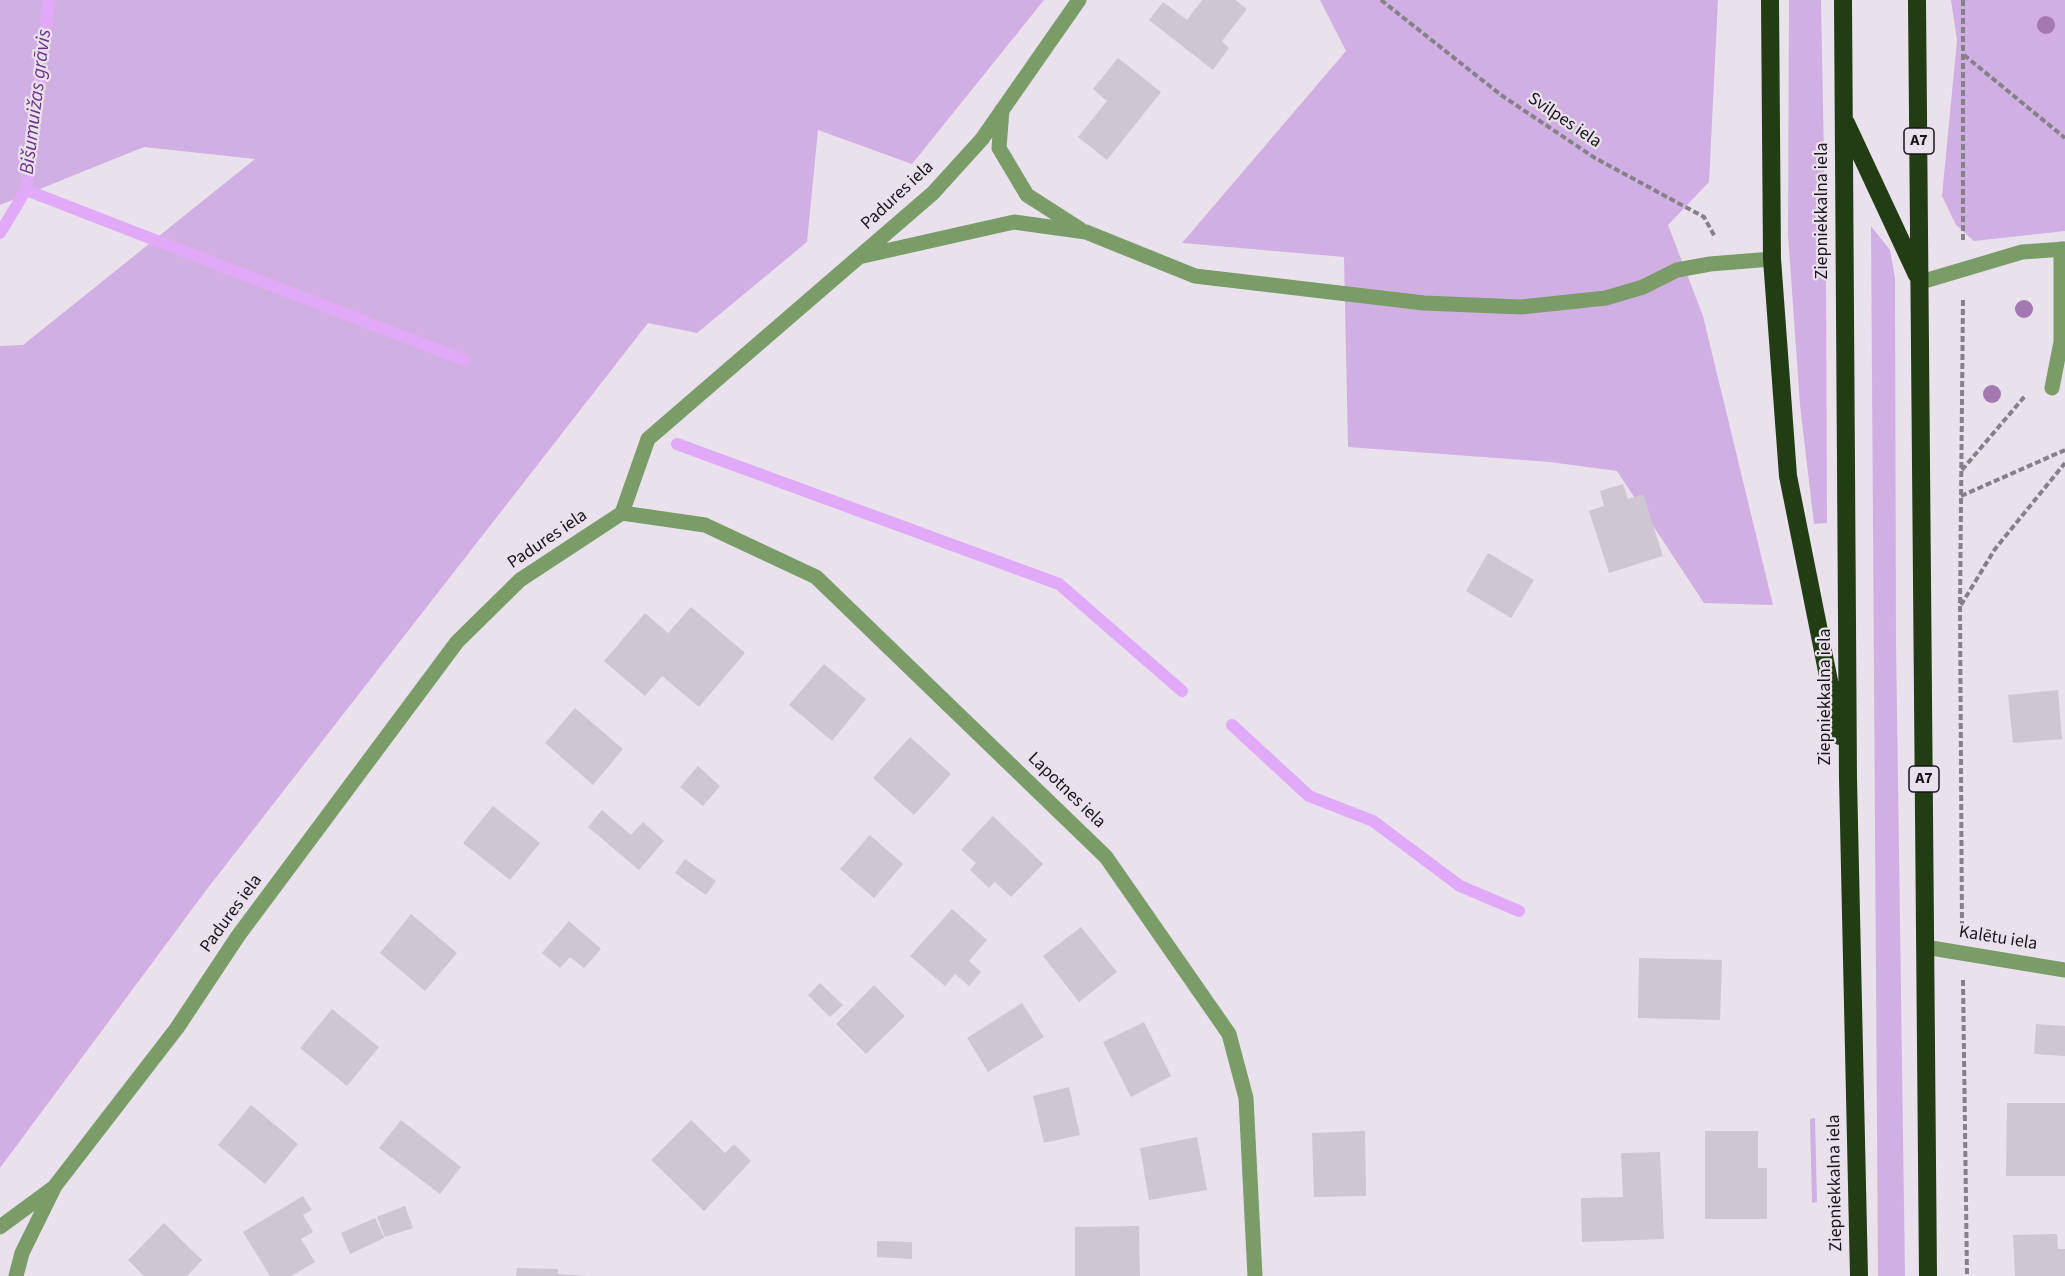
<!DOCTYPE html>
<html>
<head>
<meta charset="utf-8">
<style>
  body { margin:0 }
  canvas { display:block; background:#e9e1ec }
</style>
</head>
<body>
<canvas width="2065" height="1276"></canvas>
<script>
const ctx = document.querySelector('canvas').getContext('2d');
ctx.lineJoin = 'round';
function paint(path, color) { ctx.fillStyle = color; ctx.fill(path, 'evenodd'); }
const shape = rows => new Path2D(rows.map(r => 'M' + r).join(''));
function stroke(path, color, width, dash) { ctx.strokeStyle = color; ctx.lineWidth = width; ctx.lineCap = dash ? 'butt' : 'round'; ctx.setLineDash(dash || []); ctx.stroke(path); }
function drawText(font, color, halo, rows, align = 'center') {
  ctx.font = font + ' "Source Sans 3",sans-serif'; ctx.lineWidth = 4.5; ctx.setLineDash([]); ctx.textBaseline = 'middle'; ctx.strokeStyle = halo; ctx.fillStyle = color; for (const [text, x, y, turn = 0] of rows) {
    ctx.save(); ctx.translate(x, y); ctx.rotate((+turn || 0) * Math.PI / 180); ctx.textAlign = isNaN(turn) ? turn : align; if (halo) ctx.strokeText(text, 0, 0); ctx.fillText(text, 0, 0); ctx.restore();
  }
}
paint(shape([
  [0,0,1044,0,912,164,818,130,807,242,697,333,648,323,207,889,0,1168,0,346,23,345,255,159,144,147,0,205],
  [1320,0,1718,0,1709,182,1668,225,1703,316,1773,605,1704,603,1617,471,1550,462,1348,447,1344,257,1182,243,1346,51],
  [1789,0,1821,0,1826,264,1827,523,1814,524,1800,405,1788,234],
  [1951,0,2065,0,2065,231,1974,241,1956,225,1942,196,1957,40],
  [1871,226,1890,250,1895,278,1896,640,1905,1276,1878,1276],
  [1815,1118,1817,1202,1812,1203,1810,1119]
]), '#d2afe2');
stroke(shape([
  [26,190,464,360],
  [0,233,26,190,49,0],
  [677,444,1059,584,1182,691],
  [1232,725,1309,796,1373,821,1460,886,1519,911]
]), '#e1aaf9', 12);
paint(shape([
  [1202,0,1235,0,1247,9,1222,41,1229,48,1213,70,1149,20,1163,2,1187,20],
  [1118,58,1161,92,1107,160,1078,137,1107,101,1093,89],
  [1623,484,1628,499,1643,494,1663,556,1609,573,1589,511,1604,506,1600,491],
  [1488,553,1534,580,1511,618,1466,591],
  [691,607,745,653,699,707,662,676,645,696,604,661,645,613,668,633],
  [824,664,866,699,832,741,789,705],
  [2058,690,2062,739,2013,743,2008,695],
  [575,708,623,749,593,785,545,743],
  [910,737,951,774,914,815,873,778],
  [698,766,720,786,703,806,680,787],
  [493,806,540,843,510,880,463,843],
  [602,810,631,835,643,822,664,841,639,870,588,827],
  [993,816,1043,864,1011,897,995,882,989,888,970,870,976,863,961,850],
  [870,835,903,864,874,898,840,869],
  [685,859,716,881,706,895,675,873],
  [952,909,987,940,969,961,981,972,969,986,955,974,945,986,910,956],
  [411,914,457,953,425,991,380,953],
  [569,921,601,949,584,968,570,957,560,968,542,953],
  [1081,927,1117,972,1079,1002,1043,956],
  [1639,958,1722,960,1720,1020,1638,1018],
  [820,983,843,1005,830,1017,808,995],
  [874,985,905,1016,866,1054,836,1024],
  [1022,1003,1044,1037,988,1072,967,1038],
  [332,1009,379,1047,347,1086,300,1048],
  [1144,1022,1171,1076,1131,1097,1103,1042],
  [2036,1024,2065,1026,2065,1056,2034,1054],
  [1069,1087,1080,1135,1044,1143,1033,1096],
  [2007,1103,2065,1103,2065,1176,2006,1176],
  [251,1105,298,1144,265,1184,218,1145],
  [401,1120,461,1167,440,1194,379,1148],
  [691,1120,725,1153,734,1144,751,1161,704,1211,651,1160],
  [1365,1131,1366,1196,1314,1197,1312,1133],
  [1705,1131,1758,1131,1758,1168,1767,1168,1767,1219,1705,1219],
  [1197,1137,1207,1190,1149,1200,1140,1148],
  [1660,1152,1664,1239,1582,1242,1581,1198,1623,1197,1621,1153],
  [303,1196,312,1210,303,1215,313,1232,301,1239,315,1262,291,1276,270,1276,243,1232],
  [405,1206,413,1228,385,1237,377,1217],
  [375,1218,384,1238,350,1254,341,1233],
  [164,1223,202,1260,187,1276,144,1276,128,1260],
  [1139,1226,1140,1276,1075,1276,1075,1227],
  [2057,1234,2058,1249,2065,1249,2065,1276,2015,1276,2013,1235],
  [877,1241,912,1242,912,1259,877,1257],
  [517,1268,558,1269,558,1274,588,1276,516,1276]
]), '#cec6d1');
stroke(shape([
  [1381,0,1501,95,1595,158,1704,217,1715,237],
  [1964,55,2065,138],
  [1963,240,1963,0],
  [1962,470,2025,396],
  [1961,496,2065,450],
  [1961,605,1995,549,2065,463],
  [1962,927,1960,606,1963,299],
  [1963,980,1967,1276]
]), '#868189', 4, [6, 3]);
stroke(shape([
  [2052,388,2061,342,2061,249]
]), '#799c69', 15);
stroke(shape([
  [1002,110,999,148,1027,195,1080,229],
  [863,256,1014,222,1086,232,1195,276,1424,303,1521,307,1606,298,1643,287,1677,270,1710,264,1772,259],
  [1921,282,2022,252,2065,249],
  [622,513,705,525,816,577,1106,857,1229,1034,1246,1098,1255,1276],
  [1925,947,2065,970],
  [0,1227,53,1188],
  [16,1276,22,1253,55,1186,177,1028,238,936,457,642,520,580,622,513,648,439,933,193,982,139,1079,0]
]), '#799c69', 15);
stroke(shape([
  [1770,0,1772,259,1788,476,1840,736],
  [1843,0,1848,778,1859,1276],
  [1917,0,1928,1276],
  [1846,123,1917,275]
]), '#223d14', 18);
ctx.fillStyle = '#a279b1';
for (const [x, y] of [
  [2046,25],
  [2024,309],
  [1992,394]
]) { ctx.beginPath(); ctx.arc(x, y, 9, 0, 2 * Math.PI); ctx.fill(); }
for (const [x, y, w] of [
  [1919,141,30],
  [1924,779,30]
]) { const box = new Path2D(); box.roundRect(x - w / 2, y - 13, w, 26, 4.5); ctx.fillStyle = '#e9e1ec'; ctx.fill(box); stroke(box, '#19161a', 1.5); }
drawText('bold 16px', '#19161a', null, [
  ["A7",1919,141],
  ["A7",1924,779]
]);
drawText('18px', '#19161a', '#e9e1ec', [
  ["Svilpes iela",1564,121,34],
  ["Padures iela",898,196,-43],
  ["Ziepniekkalna iela",1823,211,-90],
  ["Padures iela",548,540,-34],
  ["Ziepniekkalna iela",1826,697,-90],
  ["Lapotnes iela",1066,791,44],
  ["Padures iela",232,914,-54],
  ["Kalētu iela",1998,939,9],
  ["Ziepniekkalna iela",1836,1183,-91]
]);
drawText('italic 20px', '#702e89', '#e9e1ec', [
  ["Bišumuižas grāvis",37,102,-83]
]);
</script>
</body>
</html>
